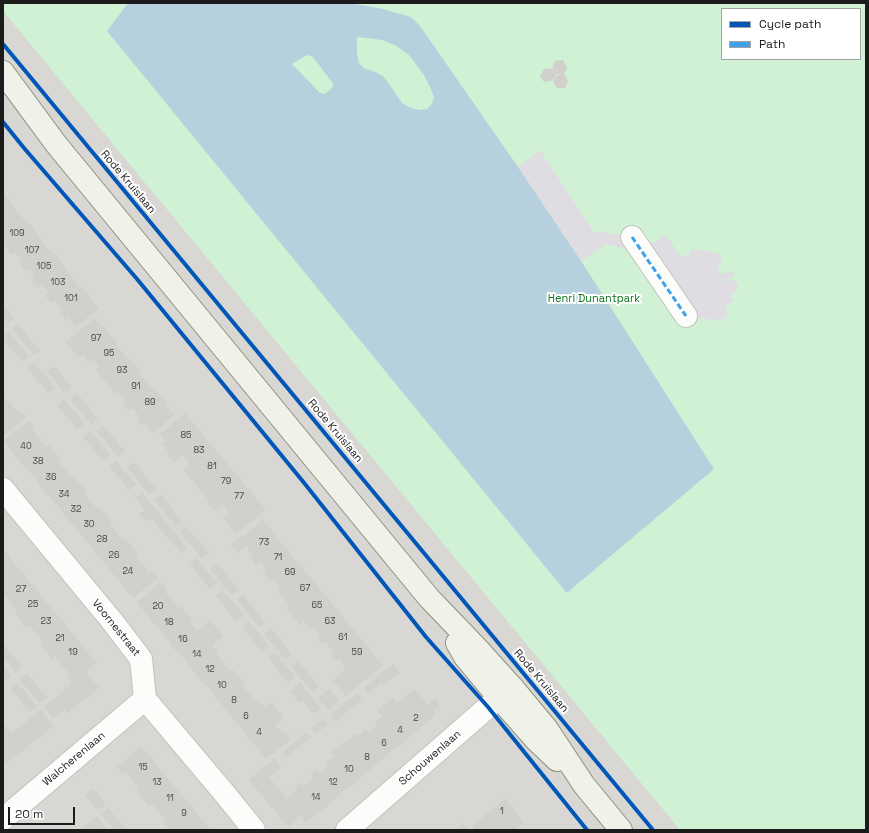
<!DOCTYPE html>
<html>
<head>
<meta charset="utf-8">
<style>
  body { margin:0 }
  #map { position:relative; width:869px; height:833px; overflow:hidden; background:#e9e8e3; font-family:"Space Grotesk",sans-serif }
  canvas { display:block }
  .frame { position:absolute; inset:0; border:4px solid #1b1b1b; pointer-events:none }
  .legend { position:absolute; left:721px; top:8px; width:140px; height:52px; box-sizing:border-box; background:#fff; border:1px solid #a4a4a4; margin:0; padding:5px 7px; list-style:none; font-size:12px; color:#1b1b1b }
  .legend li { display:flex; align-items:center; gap:8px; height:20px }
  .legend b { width:20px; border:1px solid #a4a4a4 }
  .scale { position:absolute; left:8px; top:807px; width:67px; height:18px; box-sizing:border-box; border:2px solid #1b1b1b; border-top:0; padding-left:5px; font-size:12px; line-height:14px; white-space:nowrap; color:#1b1b1b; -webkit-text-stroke:3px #fff; paint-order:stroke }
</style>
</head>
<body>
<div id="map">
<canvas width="869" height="833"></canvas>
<div class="frame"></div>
<ul class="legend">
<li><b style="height:5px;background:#0057b8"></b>Cycle path</li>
<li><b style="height:5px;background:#3da2ea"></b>Path</li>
</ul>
<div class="scale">20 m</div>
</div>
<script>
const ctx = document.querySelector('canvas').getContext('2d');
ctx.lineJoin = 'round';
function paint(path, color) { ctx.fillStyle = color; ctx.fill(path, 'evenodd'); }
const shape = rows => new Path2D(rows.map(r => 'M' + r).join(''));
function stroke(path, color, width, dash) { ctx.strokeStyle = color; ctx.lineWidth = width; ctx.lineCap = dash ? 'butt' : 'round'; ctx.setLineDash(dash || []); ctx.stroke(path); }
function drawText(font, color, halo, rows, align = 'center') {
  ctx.font = font + ' "Space Grotesk",sans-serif'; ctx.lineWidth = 4; ctx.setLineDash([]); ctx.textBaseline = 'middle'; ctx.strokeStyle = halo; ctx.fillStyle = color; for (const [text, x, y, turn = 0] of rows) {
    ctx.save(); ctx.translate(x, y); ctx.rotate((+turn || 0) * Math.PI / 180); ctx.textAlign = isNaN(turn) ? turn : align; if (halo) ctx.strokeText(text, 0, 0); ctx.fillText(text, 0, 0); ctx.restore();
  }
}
paint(shape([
  [3,3,866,3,866,830,3,830],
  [722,9,860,9,860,59,722,59]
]), '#d8d7d4');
paint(shape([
  [3,3,866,3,866,830,680,830,3,11],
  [722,9,860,9,860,59,722,59]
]), '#d0f1d4');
paint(shape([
  [540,150,593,231,632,237,645,248,666,235,678,253,681,256,688,255,690,253,691,249,709,251,719,254,721,257,722,261,717,269,722,274,729,271,734,272,734,275,733,277,727,279,726,280,727,282,731,280,735,281,738,285,738,287,737,290,731,296,734,300,729,303,726,308,726,311,728,316,721,321,686,316,633,250,606,244,581,261,518,167]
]), '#dfdde2');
paint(shape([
  [128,3,350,3,383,9,411,17,420,26,518,167,581,261,714,469,568,592,566,592,107,31],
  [357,37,382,40,395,45,409,55,424,75,431,89,434,98,431,105,427,109,420,110,411,108,403,104,384,77,377,73,364,68,359,63,357,53],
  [307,55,313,57,334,85,330,90,325,94,320,93,292,64]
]), '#b6d1dd');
paint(shape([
  [563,60,567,67,564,74,556,74,552,68,555,61],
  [551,68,556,74,552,81,544,82,540,76,544,69],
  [564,74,568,81,565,88,557,88,553,82,556,75],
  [3,192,27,224,29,223,39,236,38,236,53,255,55,254,65,267,64,268,79,287,80,286,91,298,90,299,97,307,99,308,76,327,68,317,65,320,59,312,62,310,55,301,52,303,45,296,49,293,42,285,38,288,32,280,35,278,28,269,25,271,19,263,22,261,15,253,12,255,3,244],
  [3,305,14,318,8,323,3,317],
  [96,317,97,318,95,320,103,328,104,327,117,342,115,343,130,362,132,361,142,373,140,374,156,393,157,392,162,398,168,404,166,405,173,414,175,413,176,414,153,433,145,423,142,426,137,419,136,419,139,416,132,408,129,410,123,403,126,400,119,392,116,394,110,387,96,370,99,367,93,359,89,362,83,355,79,358,65,342],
  [18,324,40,351,34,355,12,329],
  [8,331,29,356,22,362,3,339,3,335],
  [34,362,55,388,48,393,27,368],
  [54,366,72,387,65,393,47,371],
  [3,390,5,393,3,395,17,411,19,410,26,417,3,436],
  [77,393,98,419,92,425,70,399],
  [64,399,85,424,77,429,57,405],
  [186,412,187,414,186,415,212,446,213,445,214,446,213,447,266,510,236,534,223,518,229,513,222,504,214,511,208,503,210,502,184,470,190,464,183,455,174,462,168,455,170,454,162,444,166,441,160,434],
  [29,421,35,429,33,431,46,447,49,445,61,460,59,462,72,478,74,477,86,491,84,493,97,509,100,508,112,522,110,524,124,541,126,539,138,554,135,556,149,573,151,571,158,578,133,598,133,597,125,589,100,557,100,558,74,526,73,526,68,521,63,514,64,513,37,483,38,482,23,464,22,464,4,441],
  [103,425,125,451,118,457,97,431],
  [90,431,110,455,103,461,83,437],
  [116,461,136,485,129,490,109,466],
  [134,462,156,489,149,494,127,467],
  [142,492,187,548,181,553,151,518,146,522,139,514,145,510,135,498],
  [161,495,182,521,176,526,154,500],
  [263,520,302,568,304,567,305,568,303,569,315,583,317,583,318,584,317,585,329,600,330,599,332,600,330,601,369,649,371,648,371,649,370,650,383,665,346,696,333,680,344,671,343,670,346,667,339,659,336,661,330,654,334,652,325,641,322,644,317,638,320,635,313,627,310,629,303,622,300,625,287,608,290,606,277,590,280,587,273,578,270,581,264,574,263,573,267,571,260,562,256,565,250,557,253,555,246,546,238,553,231,545],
  [186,526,209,553,202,559,180,532],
  [3,549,27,579,27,578,52,609,53,609,63,622,89,653,88,653,97,663,86,671,99,688,68,713,65,709,53,718,44,707,72,683,66,675,68,673,55,656,52,659,40,644,43,642,29,625,26,627,15,613,17,611,3,594],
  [196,558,217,583,210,589,190,564],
  [217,563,239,590,232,595,210,569],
  [161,582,167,590,165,592,179,608,181,606,187,614,193,621,191,623,197,631,210,620,223,636,212,645,219,652,216,654,230,671,232,669,245,683,242,685,256,702,258,699,264,707,271,702,284,717,275,725,282,733,284,731,291,739,266,759,232,717,232,718,222,705,207,686,206,687,181,655,180,656,175,650,170,643,171,643,155,624,154,625,137,602],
  [223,590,243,615,236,621,216,596],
  [243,595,265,622,259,627,237,600],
  [249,621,269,646,262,652,242,627],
  [271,629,292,654,285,660,264,634],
  [3,643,22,667,15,672,3,658],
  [275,652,295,677,288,683,268,658],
  [298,661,319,686,312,692,291,666],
  [393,664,400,672,383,685,381,683,368,694,364,688],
  [3,666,11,676,4,681,3,680],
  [27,674,48,698,40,703,20,680],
  [16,682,37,706,30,712,10,688],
  [300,683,321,708,314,714,303,701,300,703,290,691],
  [329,689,339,701,328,710,318,698],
  [414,689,428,705,435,699,440,705,433,711,436,715,339,795,324,809,325,811,325,812,322,809,306,823,301,816,288,827,249,780,275,758,281,767,269,777,287,799,297,791,294,788,301,783,304,786,313,778,310,775,317,769,320,772,329,765,326,762,334,756,331,753,357,733,359,735,366,729,368,732,378,725,375,722,382,716,377,710,392,698,397,703],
  [357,693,362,699,336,721,331,715],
  [40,710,53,726,6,764,3,761,3,727,5,725,12,733],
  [324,718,328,724,316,734,311,729],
  [307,732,311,737,286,758,282,753],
  [142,747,143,748,142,749,149,757,150,756,160,769,211,830,169,830,163,823,166,821,152,804,149,806,137,791,140,789,126,772,124,775,117,767],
  [93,788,106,804,98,810,85,795],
  [505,799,524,822,515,830,475,830,472,826],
  [108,808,118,820,126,830,114,830,101,814],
  [97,816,108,830,80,830,87,824,87,825],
  [463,823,469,830,455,830]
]), '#d1d0cc');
const street = shape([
  [632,237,686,316],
  [3,489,112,621,141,659,145,699,225,794,254,830],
  [3,819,145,699],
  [347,830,488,707,513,688]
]);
const secondary = shape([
  [3,72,56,144,429,598,477,648,513,688,547,729,584,785,621,830],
  [457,643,465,657,499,698,536,740,557,760]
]);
stroke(street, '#c2c2bf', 24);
stroke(secondary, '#8e927c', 24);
stroke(street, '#fcfcfb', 22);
stroke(secondary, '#f0f1e8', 22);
stroke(shape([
  [632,237,686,316]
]), '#3da2ea', 3, [6, 3]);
stroke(shape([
  [3,44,653,830],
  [3,122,24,148,137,279,305,484,426,637,488,707,587,830]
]), '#0057b8', 4);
drawText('9px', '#484847', null, [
  ["109",17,234],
  ["107",32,251],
  ["105",44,267],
  ["103",58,283],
  ["101",71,299],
  ["97",96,339],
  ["95",109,354],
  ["93",122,371],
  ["91",136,387],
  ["89",150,403],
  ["85",186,436],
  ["40",26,447],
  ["83",199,451],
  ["38",38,462],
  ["81",212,467],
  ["36",51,478],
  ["79",226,482],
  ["34",64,495],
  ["77",239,497],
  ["32",76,510],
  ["30",89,525],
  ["28",102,540],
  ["73",264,543],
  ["26",114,556],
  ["71",278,558],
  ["24",128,572],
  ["69",290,573],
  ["67",305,589],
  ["27",21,590],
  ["25",33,605],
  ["65",317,606],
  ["20",158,607],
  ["23",46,622],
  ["63",330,622],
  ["18",169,623],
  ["61",343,638],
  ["21",60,639],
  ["16",183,640],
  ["19",73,653],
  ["59",357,653],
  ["14",197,655],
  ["12",210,670],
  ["10",222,686],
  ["8",234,701],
  ["6",246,717],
  ["2",416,719],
  ["4",400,731],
  ["4",259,733],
  ["6",384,744],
  ["8",367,758],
  ["15",143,768],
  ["10",349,770],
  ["13",157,783],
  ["12",333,783],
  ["14",316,798],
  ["11",170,799],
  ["1",502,812],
  ["9",184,814]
]);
drawText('11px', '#1b1b1b', '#fff', [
  ["Rode Kruislaan",128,182,50],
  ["Rode Kruislaan",335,431,50],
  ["Voornestraat",116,628,51],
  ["Rode Kruislaan",541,681,50],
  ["Schouwenlaan",430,758,-41],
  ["Walcherenlaan",74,759,-40]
]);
drawText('11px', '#0c7620', '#fff', [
  ["Henri Dunantpark",594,299]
]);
</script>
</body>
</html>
